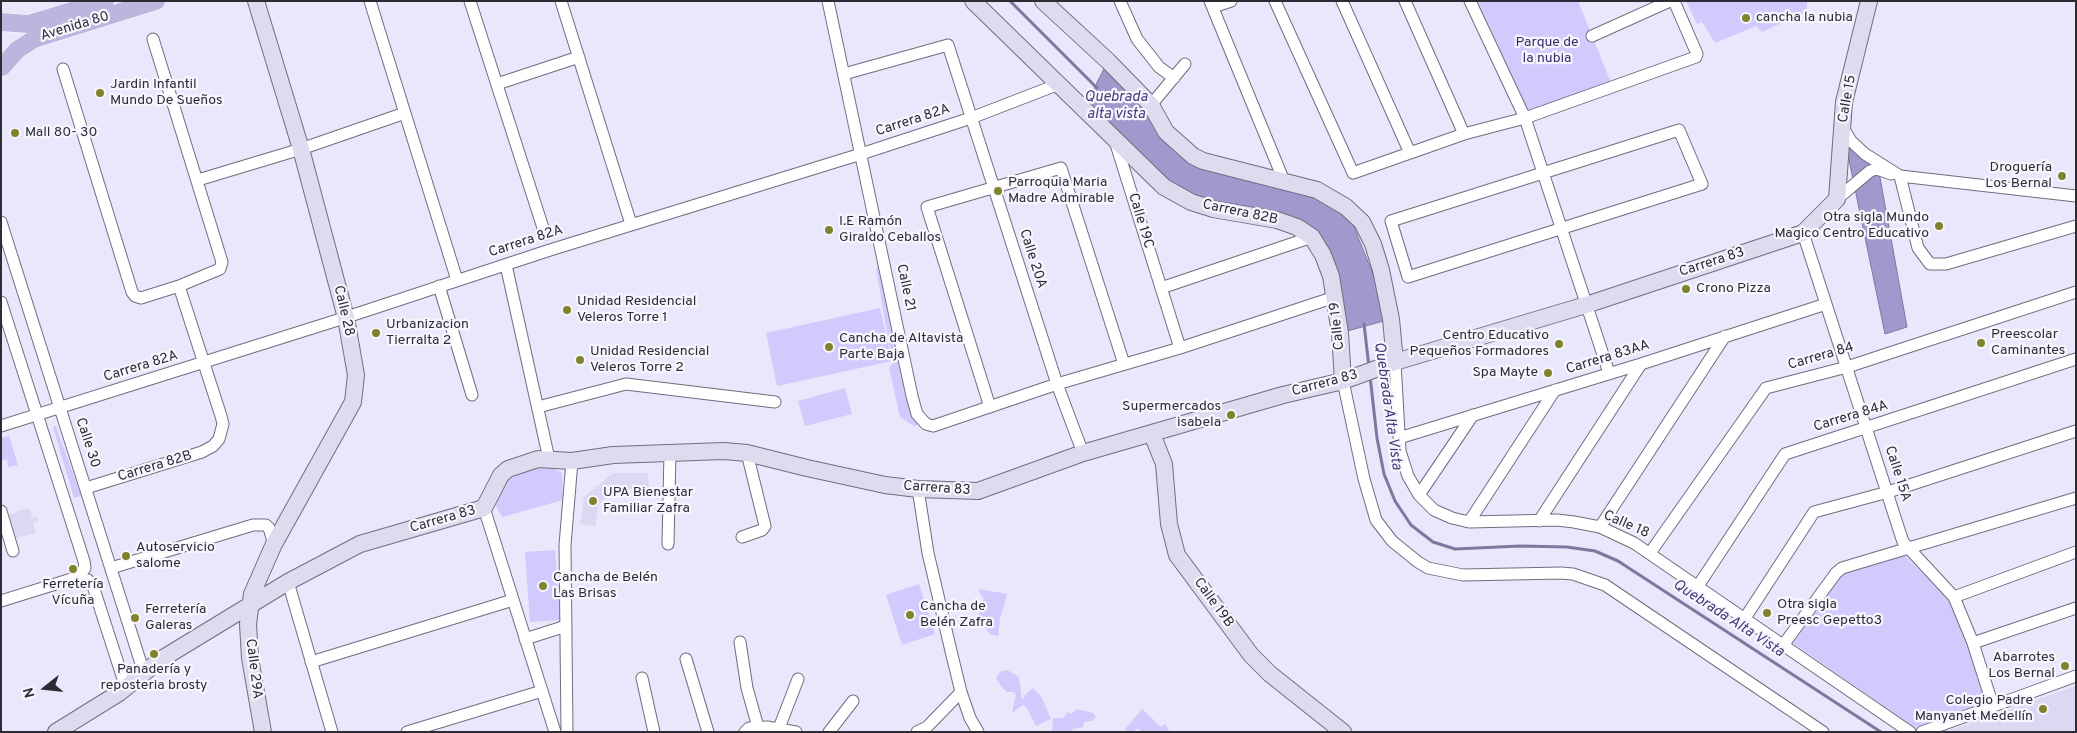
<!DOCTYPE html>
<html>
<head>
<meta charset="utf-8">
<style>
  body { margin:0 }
  #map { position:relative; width:2077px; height:733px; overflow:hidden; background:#e9e7fb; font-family:Overpass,sans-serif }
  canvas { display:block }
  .frame { position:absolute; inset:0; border:2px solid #2d2c34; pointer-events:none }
  .north { position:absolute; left:20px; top:663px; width:50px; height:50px; -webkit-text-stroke:4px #f7f6fe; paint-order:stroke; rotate:254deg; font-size:14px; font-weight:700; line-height:20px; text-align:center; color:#2d2c34 }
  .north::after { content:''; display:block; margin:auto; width:18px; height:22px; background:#2d2c34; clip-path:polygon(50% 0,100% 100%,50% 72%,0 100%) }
</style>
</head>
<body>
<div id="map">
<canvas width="2077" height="733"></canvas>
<div class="frame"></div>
<div class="north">N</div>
</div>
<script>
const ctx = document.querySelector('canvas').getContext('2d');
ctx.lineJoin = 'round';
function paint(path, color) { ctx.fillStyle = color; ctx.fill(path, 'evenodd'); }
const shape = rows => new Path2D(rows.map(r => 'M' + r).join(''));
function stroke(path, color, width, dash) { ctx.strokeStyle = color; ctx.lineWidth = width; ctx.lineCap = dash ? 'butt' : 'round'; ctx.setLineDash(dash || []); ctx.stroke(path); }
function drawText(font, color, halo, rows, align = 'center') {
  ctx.font = font + ' Overpass,sans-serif'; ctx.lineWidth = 4.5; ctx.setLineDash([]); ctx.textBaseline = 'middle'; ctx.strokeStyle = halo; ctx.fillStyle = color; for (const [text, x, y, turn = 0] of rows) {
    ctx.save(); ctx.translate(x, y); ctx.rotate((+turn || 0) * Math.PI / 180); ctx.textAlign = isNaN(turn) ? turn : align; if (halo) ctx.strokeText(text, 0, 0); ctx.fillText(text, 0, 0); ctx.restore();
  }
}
paint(shape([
  [613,473,648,473,649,489,617,489,599,504,595,526,580,524,584,497],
  [30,508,32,517,36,516,39,521,33,523,36,533,16,538,9,515,17,513,16,511],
  [2076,686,2076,732,1945,732]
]), '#dad8f2');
paint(shape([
  [1470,1,1578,1,1613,88,1525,118],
  [1686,1,1807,1,1807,11,1762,32,1756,26,1715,43,1702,22,1697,24],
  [879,266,920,424,914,426,900,417,889,367,893,364,892,361,777,386,766,333,880,308,891,356,876,268],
  [845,388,852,414,805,426,798,401],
  [56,426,81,496,74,498,53,427],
  [9,436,18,465,8,467,7,459,1,461,1,438],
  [532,466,548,466,562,473,563,500,502,517,496,506,498,494,505,482],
  [555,550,560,620,530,622,525,552],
  [1904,555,1950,600,1969,645,1987,703,1915,728,1793,643,1842,574],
  [919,584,935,634,902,645,886,595],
  [979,589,1007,594,1000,619,998,636,990,634,979,620,980,604,984,599,980,593],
  [1007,670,1019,677,1022,700,1027,693,1033,688,1042,698,1051,719,1036,726,1027,708,1023,705,1012,713,1016,695,1014,692,1007,692,1001,686,996,678,1000,672],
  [1077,709,1093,713,1096,717,1092,721,1084,722,1083,727,1073,729,1071,732,1052,732,1053,718,1063,718,1068,712,1071,714],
  [1142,709,1161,727,1165,724,1170,732,1141,732,1138,728,1132,732,1127,732,1125,729]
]), '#d0cafd');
const water = shape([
  [1108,61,1166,132,1213,163,1346,207,1391,319,1340,333,1317,244,1277,220,1191,202,1081,114,1108,61],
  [1842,126,1877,161,1907,327,1885,334,1842,126]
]);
paint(water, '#a099cd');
stroke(water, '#7e789f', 1);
stroke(shape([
  [1010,1,1097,88],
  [1364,324,1369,367],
  [1370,376,1377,438,1384,474,1395,501,1411,525,1433,542,1455,549,1520,546,1567,547,1595,551,1618,561,1881,732]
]), '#7e789f', 3);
const street = shape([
  [370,1,457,280],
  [470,1,545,234],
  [561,1,631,224],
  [828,1,912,396,917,414,926,424,933,426,939,424,1057,384,1180,348,1335,297],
  [1120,1,1137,39,1159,67,1174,78],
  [1210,1,1284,181],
  [1275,1,1353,173,1464,134,1525,118,1696,57,1697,54,1674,1],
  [1342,1,1410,153],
  [1405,1,1464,134],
  [1470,1,1525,118,1609,373],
  [1213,7,1231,1],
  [1592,36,1670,1],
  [63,69,132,292,135,296,141,298,179,286,220,269,222,262,153,39],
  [844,74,948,45,1057,384,1083,453],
  [497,84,579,57],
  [1151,105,1185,64],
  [1842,126,1851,141,1865,154,1900,176,2076,196],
  [1679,130,1702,184,1408,277,1391,221,1679,130],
  [1115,141,1180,348],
  [1900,176,1918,248,1930,264,1946,264,2076,226],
  [198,180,301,149,405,113],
  [1837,199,1870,171,1877,169,1891,174],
  [1,222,144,673],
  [1803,233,1903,542,1954,597,1973,643,1993,706],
  [506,265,549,459],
  [439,286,472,395],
  [1161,288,1312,237],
  [1,302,84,561,85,568,78,577],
  [1395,362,1400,451,1408,476,1419,495,1434,510,1452,518,1469,522,1557,520,1574,522,1600,527,1634,543,1910,732],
  [1343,381,1364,479,1376,520,1392,541,1418,562,1428,568,1463,575,1561,573,1573,574,1605,585,1823,732],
  [538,407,626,384,775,402],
  [990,407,927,207,1061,168,1124,364],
  [1,426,341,319,550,250,861,154,971,118,1059,84],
  [1399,438,1641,364,1826,304],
  [86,488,202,452,213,446,219,439,223,424,221,416,179,286],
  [918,489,928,553,951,651,961,692,970,718,978,732],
  [1419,495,1473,415],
  [484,508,555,732],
  [1,511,13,551],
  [1539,521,1641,364],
  [1469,522,1555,390],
  [1600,527,1725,336],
  [742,537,762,530,765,526,747,453],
  [668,544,670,452],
  [1650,553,1766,388,1847,367,2076,292],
  [111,568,253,525,266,525,269,528,274,544],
  [288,582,332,732],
  [1698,586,1785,454,2076,359],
  [1954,597,2076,552],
  [1,601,78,577,88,580,93,586,126,688],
  [1745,618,1814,512,1888,492,2076,431],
  [525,639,566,626],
  [740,642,747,688,758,727],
  [1973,643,2076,608],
  [1784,644,1836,573,1842,568,2076,498],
  [686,659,708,732],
  [311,662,513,600],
  [642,678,654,732],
  [779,728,798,679],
  [407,732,542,691],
  [567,732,565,545,572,461],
  [745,732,749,728,767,727,796,732],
  [829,732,853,701],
  [917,732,927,727,961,692],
  [1922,732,2076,676]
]);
const secondary = shape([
  [256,1,301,149,346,318,356,375,353,402,274,544,252,594,248,624,250,658,263,732],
  [973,1,1164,187,1191,202,1213,209,1277,220,1297,227,1312,237,1323,255,1331,276,1340,333,1343,381],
  [1043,1,1108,61,1151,105,1166,132,1193,156,1203,161,1317,190,1346,207,1362,222,1373,244,1381,270,1391,319,1395,362],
  [1152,434,1164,464,1169,524,1177,555,1251,655,1270,674,1343,732],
  [56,732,119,693,160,660,288,582,360,544,484,508,501,475,508,469,538,459,572,461,613,455,724,451,747,453,807,468,885,485,918,489,978,491,1083,453,1283,395,1343,381,1395,362,1586,305,1803,233,1837,199,1844,102,1869,1]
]);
const primary = shape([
  [1,22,28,24,105,1],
  [2,67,17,50,34,39,156,1]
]);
stroke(street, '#6f6d7e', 13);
stroke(secondary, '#6f6d7e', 18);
stroke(primary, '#fff', 19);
stroke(street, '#fff', 11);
stroke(secondary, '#dedbef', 16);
stroke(primary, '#bcb6df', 18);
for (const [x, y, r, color] of [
  [1746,18,5,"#81822c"],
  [100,93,5,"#81822c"],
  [15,133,5,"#81822c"],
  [2062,176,5,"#81822c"],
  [998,191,5,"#81822c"],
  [1939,226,5,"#81822c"],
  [829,230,5,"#81822c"],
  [1686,289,5,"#81822c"],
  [567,310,5,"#81822c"],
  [376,333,5,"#81822c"],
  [1981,343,5,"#81822c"],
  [1559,344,5,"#81822c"],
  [829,347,5,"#81822c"],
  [580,360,5,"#81822c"],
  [1548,373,5,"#81822c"],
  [1231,415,5,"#81822c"],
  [593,501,5,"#81822c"],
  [126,556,5,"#81822c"],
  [73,569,5,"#81822c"],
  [543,586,5,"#81822c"],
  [1767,613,5,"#81822c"],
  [910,615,5,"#81822c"],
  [135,618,5,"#81822c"],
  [154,654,5,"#81822c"],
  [2065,666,5,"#81822c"],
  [2043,709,5,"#81822c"]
]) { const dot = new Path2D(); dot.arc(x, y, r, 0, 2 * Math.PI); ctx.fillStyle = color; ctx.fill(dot); stroke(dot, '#f7f6fe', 2); }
drawText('14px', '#2d2c34', '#f7f6fe', [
  ["cancha la nubia",1756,18],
  ["Jardin Infantil",110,85],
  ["Mundo De Sueños",110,101],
  ["Mall 80- 30",25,133],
  ["Droguería",2052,168,"right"],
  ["Los Bernal",2052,184,"right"],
  ["Parroquia Maria",1008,183],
  ["Madre Admirable",1008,199],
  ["Otra sigla Mundo",1929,218,"right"],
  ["Magico Centro Educativo",1929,234,"right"],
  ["I.E Ramón",839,222],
  ["Giraldo Ceballos",839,238],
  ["Crono Pizza",1696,289],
  ["Unidad Residencial",577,302],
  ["Veleros Torre 1",577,318],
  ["Urbanizacion",386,325],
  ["Tierralta 2",386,341],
  ["Preescolar",1991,335],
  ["Caminantes",1991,351],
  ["Centro Educativo",1549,336,"right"],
  ["Pequeños Formadores",1549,352,"right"],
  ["Cancha de Altavista",839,339],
  ["Parte Baja",839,355],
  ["Unidad Residencial",590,352],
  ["Veleros Torre 2",590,368],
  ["Spa Mayte",1538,373,"right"],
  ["Supermercados",1221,407,"right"],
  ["isabela",1221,423,"right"],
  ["UPA Bienestar",603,493],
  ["Familiar Zafra",603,509],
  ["Autoservicio",136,548],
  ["salome",136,564],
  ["Cancha de Belén",553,578],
  ["Las Brisas",553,594],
  ["Ferretería",73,585,"center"],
  ["Vícuña",73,601,"center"],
  ["Otra sigla",1777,605],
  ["Preesc Gepetto3",1777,621],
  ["Cancha de",920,607],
  ["Belén Zafra",920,623],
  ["Ferretería",145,610],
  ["Galeras",145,626],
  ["Abarrotes",2055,658,"right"],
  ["Los Bernal",2055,674,"right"],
  ["Panadería y",154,670,"center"],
  ["reposteria brosty",154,686,"center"],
  ["Colegio Padre",2033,701,"right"],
  ["Manyanet Medellín",2033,717,"right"]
], 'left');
drawText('14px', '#2d2c34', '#f7f6fe', [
  ["Avenida 80",75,27,-17],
  ["Calle 15",1848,99,-80],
  ["Carrera 82A",913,121,-18],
  ["Carrera 82B",1240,213,12],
  ["Calle 19C",1140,221,73],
  ["Carrera 82A",526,242,-18],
  ["Calle 20A",1032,259,72],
  ["Carrera 83",1712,263,-18],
  ["Calle 21",905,288,78],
  ["Calle 28",343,311,77],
  ["Calle 19",1338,326,-96],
  ["Carrera 84",1821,357,-16],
  ["Carrera 83AA",1608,358,-17],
  ["Carrera 82A",141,367,-17],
  ["Carrera 83",1325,384,-15],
  ["Carrera 84A",1851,417,-17],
  ["Calle 30",87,443,72],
  ["Carrera 82B",155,467,-17],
  ["Calle 15A",1897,474,72],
  ["Carrera 83",937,489,4],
  ["Carrera 83",443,520,-16],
  ["Calle 18",1626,525,24],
  ["Calle 19B",1213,603,54],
  ["Calle 29A",253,669,83]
]);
drawText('14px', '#392b6a', '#f7f6fe', [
  ["Parque de",1547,43],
  ["la nubia",1547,59]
]);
drawText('italic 15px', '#473a7a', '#f7f6fe', [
  ["Quebrada",1116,98],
  ["alta vista",1116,115],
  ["Quebrada Alta Vista",1387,406,82],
  ["Quebrada Alta Vista",1728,619,33]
]);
</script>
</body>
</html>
